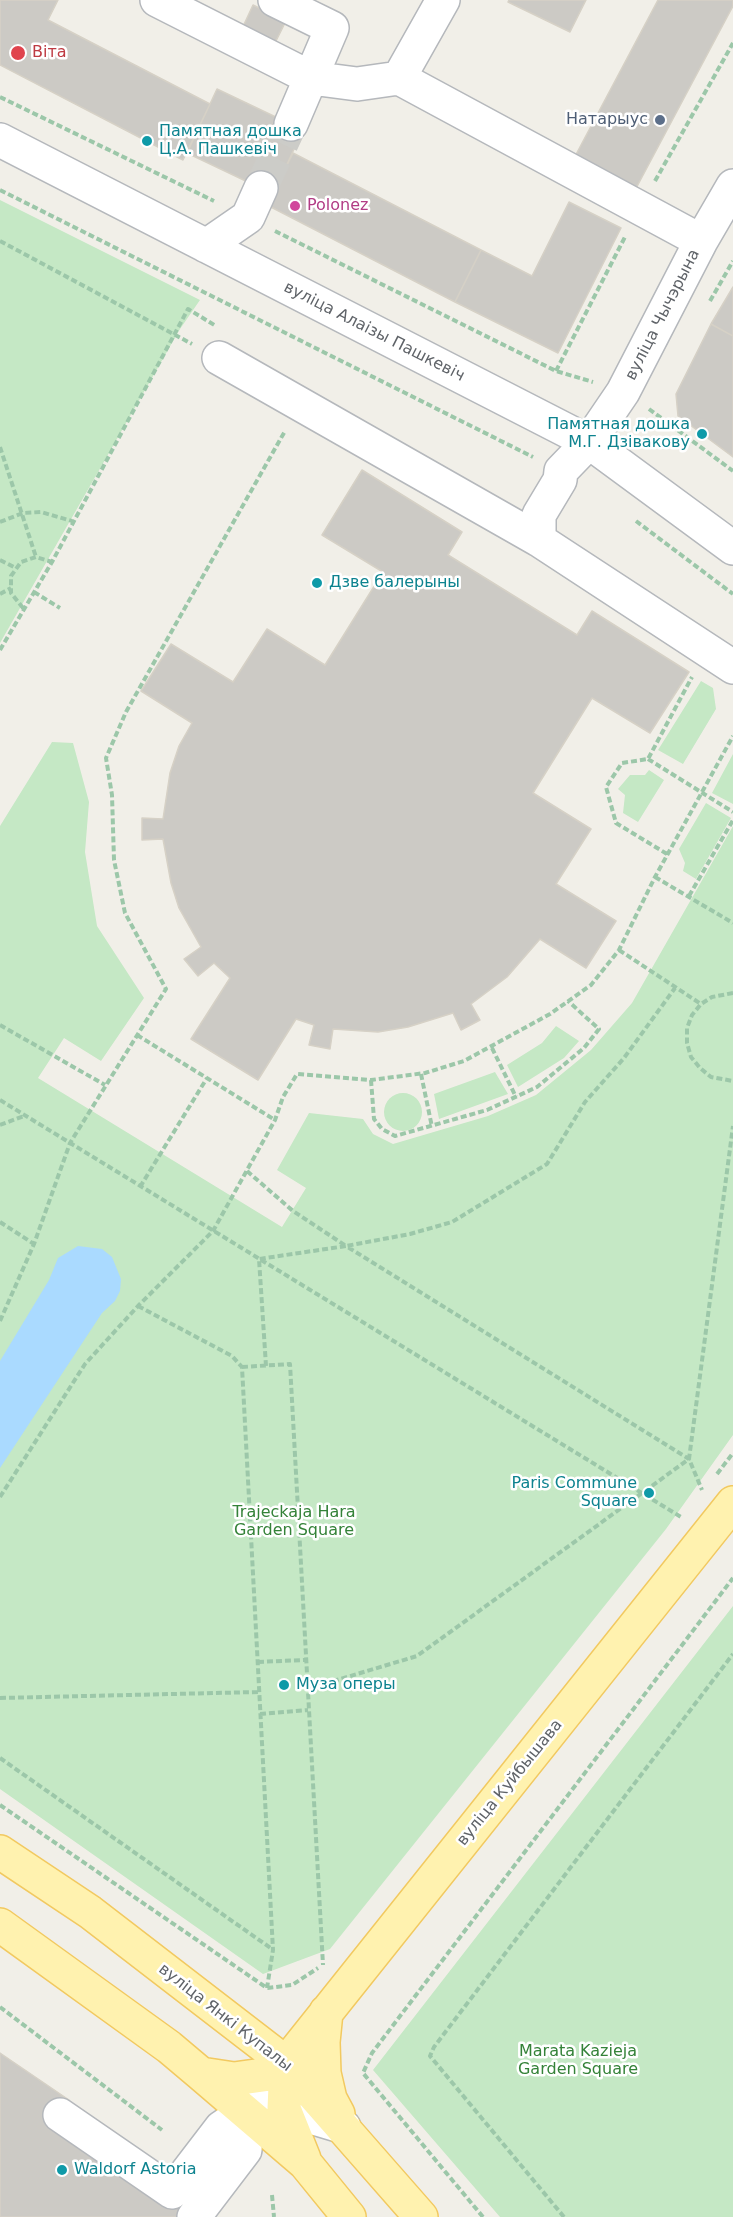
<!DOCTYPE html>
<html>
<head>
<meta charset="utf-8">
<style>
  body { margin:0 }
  canvas { display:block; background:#f1efe8 }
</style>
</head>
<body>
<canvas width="733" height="2217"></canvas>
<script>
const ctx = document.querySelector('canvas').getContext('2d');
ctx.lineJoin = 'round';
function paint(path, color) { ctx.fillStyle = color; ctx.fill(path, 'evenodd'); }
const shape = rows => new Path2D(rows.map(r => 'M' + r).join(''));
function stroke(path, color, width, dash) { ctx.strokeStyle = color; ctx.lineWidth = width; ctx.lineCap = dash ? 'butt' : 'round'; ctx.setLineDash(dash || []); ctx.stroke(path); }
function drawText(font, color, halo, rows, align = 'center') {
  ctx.font = font + ' "DejaVu Sans",sans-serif'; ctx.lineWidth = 5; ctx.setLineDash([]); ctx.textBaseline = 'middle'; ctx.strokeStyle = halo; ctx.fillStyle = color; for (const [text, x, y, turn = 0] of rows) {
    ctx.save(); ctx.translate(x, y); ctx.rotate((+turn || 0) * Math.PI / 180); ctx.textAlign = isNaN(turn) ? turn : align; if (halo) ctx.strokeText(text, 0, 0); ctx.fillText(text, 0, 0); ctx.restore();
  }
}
paint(shape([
  [0,200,200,300,180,329,0,643],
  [701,681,713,688,716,709,683,764,658,750],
  [52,742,73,743,89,802,85,852,97,926,144,998,101,1061,64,1038,38,1078,282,1227,306,1188,277,1170,309,1113,363,1119,373,1134,393,1144,488,1116,536,1095,591,1050,632,1003,733,826,733,1435,666,1529,330,1949,263,1974,0,1789,0,826],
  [733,754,733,804,712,793],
  [649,770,664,780,638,822,623,813,625,795,618,789,630,775,645,775],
  [706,803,731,818,696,879,683,871,685,863,679,849],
  [556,1026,579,1041,564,1058,518,1087,507,1065,542,1043],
  [495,1072,508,1094,439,1119,434,1094],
  '384 1112a19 19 0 1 1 38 0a19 19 0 1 1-38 0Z',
  [733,1606,733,2217,500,2217,373,2070]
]), '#c5e8c5');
paint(shape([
  [78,1246,102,1249,112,1257,121,1279,120,1291,115,1301,102,1313,0,1468,0,1361,49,1280,58,1258]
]), '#aadaff');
const building = shape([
  [0,0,58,0,48,20,210,104,183,160,0,65,0,0],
  [509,0,586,0,570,32,508,2,509,0],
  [658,0,733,0,733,6,633,194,572,162,658,0],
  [253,5,286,21,272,49,240,33,253,5],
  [217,89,303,130,273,194,187,153,217,89],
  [293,153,481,250,455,302,267,205,293,153],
  [569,202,621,228,558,353,455,302,481,250,532,276,569,202],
  [733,287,733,336,711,324,733,287],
  [711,324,733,336,733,457,678,416,676,394,711,324],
  [362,470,462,532,448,555,577,635,592,611,689,672,650,733,592,698,533,793,591,829,556,884,616,921,586,968,540,939,507,977,471,1004,480,1020,461,1030,453,1013,408,1027,378,1032,333,1029,330,1049,309,1045,314,1025,296,1019,258,1080,191,1039,230,978,214,963,198,976,184,959,201,947,179,908,171,883,163,839,142,840,142,818,163,819,170,773,179,746,192,723,141,691,171,644,233,682,267,629,325,665,383,572,322,535,362,470],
  [0,2053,69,2100,55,2122,192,2217,0,2217,0,2053]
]);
paint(building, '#cccac5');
stroke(building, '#d6d1c6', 1.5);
stroke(shape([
  [261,188,291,124]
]), '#ccccc8', 33, [33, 16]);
const minor = shape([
  [157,0,311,78,357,84,399,78,701,241],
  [275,0,332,28,291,124],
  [399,78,443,0],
  [0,140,589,442,733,548],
  [206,246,248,217,261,188],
  [219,358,539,540,733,667],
  [539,540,539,515,560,480,561,471,589,442,623,392,701,241,733,186],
  [259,2109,284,2109,344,2127],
  [60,2115,172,2192,221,2128,246,2111,286,2063],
  [194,2217,245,2150,246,2111]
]);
const major = shape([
  [0,1852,90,1912,286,2063,421,2217],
  [0,1925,169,2047,201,2074,305,2163,349,2217],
  [326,2012,323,2042,324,2073,330,2099,338,2114],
  [286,2063,284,2109,304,2159],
  [201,2074,234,2079,270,2074,286,2063,733,1503]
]);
stroke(minor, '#b5b8bc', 36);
stroke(major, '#f2c960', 36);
stroke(shape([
  [0,97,214,201],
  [655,181,733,43],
  [0,190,533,457],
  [275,231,556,371,593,382],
  [0,241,192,344],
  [710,301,733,261],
  [556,371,626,235],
  [649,409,733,471],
  [0,447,36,557],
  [636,521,733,594],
  [0,522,23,513,41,512,72,521],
  [0,560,16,568],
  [34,592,60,608],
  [0,594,11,588],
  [23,608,11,593,11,576,21,562,36,557,52,562],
  [0,650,52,562,188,309,216,326],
  [648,759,733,812],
  [667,854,616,823,606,787,622,763,648,759,692,677],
  [655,877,733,923],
  [689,896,733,820],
  [619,950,701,1004],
  [733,993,712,997,701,1004,692,1015,687,1028,687,1043,691,1057,700,1068,711,1077,733,1081],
  [0,1025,105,1085],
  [137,1035,275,1120],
  [492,1048,516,1097],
  [421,1074,432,1127],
  [371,1080,374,1119,382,1129,395,1136,487,1110,537,1087,584,1048,599,1029,568,1001],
  [0,1100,681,1517],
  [0,1125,24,1116],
  [247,1171,293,1211,346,1246,410,1234,452,1222,547,1164,585,1102,624,1058,675,988],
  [140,1187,207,1078],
  [0,1222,34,1244],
  [138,1306,232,1356,242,1367,273,1950,267,1988],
  [0,1321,34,1244,70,1143,166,989,125,913,114,860,112,795,106,758,126,712,285,431],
  [266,1366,259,1259,346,1246,689,1459,702,1490],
  [242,1367,290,1364,323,1965],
  [717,1474,733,1453],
  [0,1497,85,1364,138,1306,213,1231,275,1120,283,1097,297,1074,371,1080,425,1073,464,1061,550,1014,591,985,619,950,655,877,733,736],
  [258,1662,305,1660],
  [307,1689,417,1656,689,1459,733,1126],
  [0,1698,259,1692],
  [260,1714,308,1710],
  [0,1758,272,1949],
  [0,1805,267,1988,292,1985,318,1968],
  [0,2007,162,2130],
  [272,2195,274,2217],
  [483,2217,363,2073,372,2053,733,1578],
  [564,2217,430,2056,434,2047,733,1654]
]), '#9cc7a9', 4, [6, 3]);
stroke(minor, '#fff', 33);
stroke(major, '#fff2af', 33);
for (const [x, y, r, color] of [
  [18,53,8,"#e0444e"],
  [660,120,6,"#5c6f8a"],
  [147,141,6,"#0f9aa8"],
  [295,206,6,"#d1479c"],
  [702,434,6,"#0f9aa8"],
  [317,583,6,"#0f9aa8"],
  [649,1493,6,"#0f9aa8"],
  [284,1685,6,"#0f9aa8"],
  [62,2170,6,"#0f9aa8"]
]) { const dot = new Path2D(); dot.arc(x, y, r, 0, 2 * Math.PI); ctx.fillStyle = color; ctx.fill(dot); stroke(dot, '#fff', 2); }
drawText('16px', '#be3a42', '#fff', [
  ["Віта",32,53]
], 'left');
drawText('16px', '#4e5e75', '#fff', [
  ["Натарыус",648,120]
], 'right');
drawText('16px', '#0d838f', '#fff', [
  ["Памятная дошка",159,132],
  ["Ц.А. Пашкевіч",159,150],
  ["Памятная дошка",690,425,"right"],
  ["М.Г. Дзівакову",690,443,"right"],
  ["Дзве балерыны",329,583],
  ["Paris Commune",637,1484,"right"],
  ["Square",637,1502,"right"],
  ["Муза оперы",296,1685],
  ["Waldorf Astoria",74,2170]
], 'left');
drawText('16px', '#b23c85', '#fff', [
  ["Polonez",307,206]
], 'left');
drawText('16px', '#5f6368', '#fff', [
  ["вуліца Чычэрына",663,315,-63],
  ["вуліца Алаізы Пашкевіч",374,332,27],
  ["вуліца Куйбышава",510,1783,-51],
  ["вуліца Янкі Купалы",225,2018,38]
]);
drawText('16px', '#348238', '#fff', [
  ["Trajeckaja Hara",294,1513],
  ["Garden Square",294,1531],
  ["Marata Kazieja",578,2052],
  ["Garden Square",578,2070]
]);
</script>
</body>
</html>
